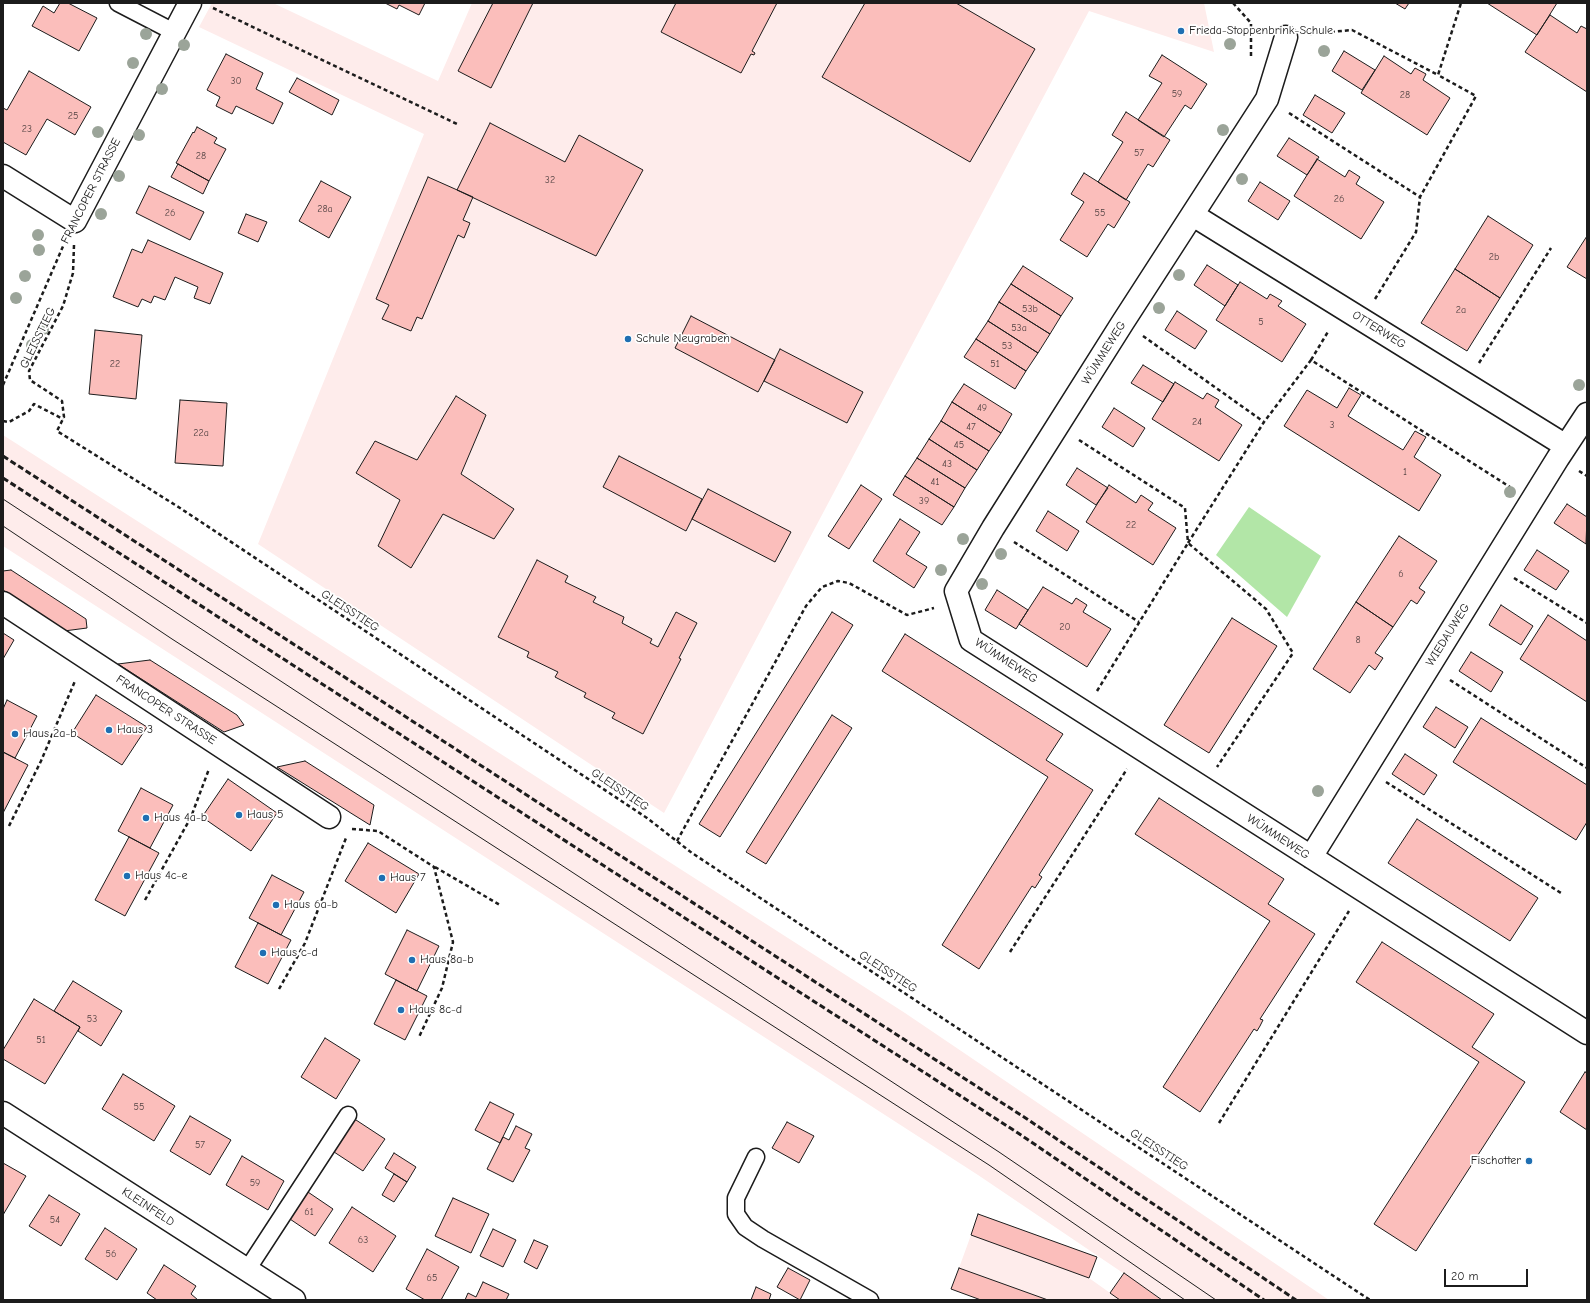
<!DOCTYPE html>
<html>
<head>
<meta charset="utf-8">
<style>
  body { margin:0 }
  #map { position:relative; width:1590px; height:1303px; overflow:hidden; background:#fff; font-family:"Comic Neue",sans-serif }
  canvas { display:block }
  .frame { position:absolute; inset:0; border:4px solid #1c1c1c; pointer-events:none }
  .scale { position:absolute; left:1444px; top:1269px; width:84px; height:18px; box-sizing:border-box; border:2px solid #1c1c1c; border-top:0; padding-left:5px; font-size:12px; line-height:14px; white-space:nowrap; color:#1c1c1c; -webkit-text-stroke:3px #fff; paint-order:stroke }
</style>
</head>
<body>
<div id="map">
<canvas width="1590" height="1303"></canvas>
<div class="frame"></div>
<div class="scale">20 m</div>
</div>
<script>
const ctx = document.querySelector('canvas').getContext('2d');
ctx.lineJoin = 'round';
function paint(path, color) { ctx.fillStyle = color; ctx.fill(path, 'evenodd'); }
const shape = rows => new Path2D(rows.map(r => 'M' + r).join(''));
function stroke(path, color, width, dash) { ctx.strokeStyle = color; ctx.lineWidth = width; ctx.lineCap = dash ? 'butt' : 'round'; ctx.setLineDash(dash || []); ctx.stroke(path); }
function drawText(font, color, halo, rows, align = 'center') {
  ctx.font = font + ' "Comic Neue",sans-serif'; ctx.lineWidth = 3.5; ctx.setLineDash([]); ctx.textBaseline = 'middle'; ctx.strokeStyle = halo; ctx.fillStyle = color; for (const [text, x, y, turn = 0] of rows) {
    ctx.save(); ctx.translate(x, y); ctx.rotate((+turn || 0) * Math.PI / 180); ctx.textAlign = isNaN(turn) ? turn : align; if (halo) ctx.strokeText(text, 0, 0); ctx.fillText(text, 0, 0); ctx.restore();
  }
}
paint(shape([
  [212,3,273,3,438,81,472,3,1204,3,1214,52,1089,11,664,813,258,544,424,134,199,27],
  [3,435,905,1013,1329,1300,1163,1300,978,1175,3,546],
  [971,1235,1089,1278,1120,1300,1048,1300,959,1268]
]), '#feeceb');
paint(shape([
  [1249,507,1321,556,1287,617,1216,555]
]), '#b2e6a7');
const building = shape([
  [60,3,68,3,97,18,79,51,32,26,43,6,54,13,60,3],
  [385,3,425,3,419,15,399,5,397,9,385,3],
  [493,3,533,3,491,88,458,71,493,3],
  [676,3,777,3,752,51,755,53,754,55,751,54,741,73,661,32,676,3],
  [865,3,956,3,1035,49,970,162,822,77,865,3],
  [1395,3,1409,3,1405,9,1395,3],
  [1487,3,1557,3,1537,35,1487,3],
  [1550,15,1577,33,1581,26,1587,29,1587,92,1525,52,1550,15],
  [1344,51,1375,70,1362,90,1332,71,1344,51],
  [226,54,263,73,256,89,283,103,273,124,236,106,232,114,216,106,220,97,207,90,226,54],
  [1162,55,1207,84,1191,109,1185,105,1164,137,1138,120,1162,83,1149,76,1162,55],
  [1384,56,1411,74,1415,68,1426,74,1423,80,1450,98,1427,135,1361,93,1384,56],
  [29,71,91,107,75,135,47,119,26,155,3,142,3,108,7,110,29,71],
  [297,78,339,100,332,115,289,92,297,78],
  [1315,95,1345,113,1332,133,1303,115,1315,95],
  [1126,112,1170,140,1153,167,1148,164,1126,200,1098,182,1123,142,1112,135,1126,112],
  [490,123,565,162,579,135,643,170,596,256,457,190,490,123],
  [197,127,217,138,214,143,226,149,209,181,176,163,193,132,194,133,197,127],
  [1289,138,1319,157,1307,175,1277,156,1289,138],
  [1317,159,1345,177,1349,170,1360,177,1356,184,1384,202,1361,239,1294,196,1317,159],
  [178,164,209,181,203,194,171,177,178,164],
  [1084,173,1130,202,1114,228,1108,224,1087,257,1060,240,1084,202,1071,194,1084,173],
  [428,177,473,197,463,220,470,223,464,238,458,235,422,319,417,317,411,331,382,319,389,305,376,299,428,177],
  [321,181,351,197,329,238,299,221,321,181],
  [1260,182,1290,201,1278,220,1248,201,1260,182],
  [149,186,204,212,190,240,136,213,149,186],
  [246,214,267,222,258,242,238,233,246,214],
  [1488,216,1533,245,1500,298,1455,269,1488,216],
  [1587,236,1587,279,1567,267,1587,236],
  [148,240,223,273,210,304,194,298,198,287,175,277,165,300,154,296,151,303,142,299,138,307,113,297,132,249,142,253,148,240],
  [1207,265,1238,285,1225,306,1194,285,1207,265],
  [1023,266,1073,298,1061,316,1011,284,1023,266],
  [1455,269,1500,298,1467,351,1421,323,1455,269],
  [1240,282,1267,299,1270,294,1282,301,1278,306,1306,324,1282,362,1216,320,1240,282],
  [1011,284,1061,316,1050,334,999,302,1011,284],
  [999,302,1050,334,1038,353,988,321,999,302],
  [1177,311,1207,331,1195,349,1165,330,1177,311],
  [691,316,775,360,758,392,675,348,691,316],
  [988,321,1038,353,1026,371,976,339,988,321],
  [95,330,142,335,136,399,89,394,95,330],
  [976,339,1026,371,1015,389,964,357,976,339],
  [780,349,863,392,847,423,764,381,780,349],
  [1143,365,1174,384,1163,402,1131,383,1143,365],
  [1175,382,1203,399,1207,393,1219,400,1215,407,1242,425,1219,461,1152,419,1175,382],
  [964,384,1012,414,1001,433,952,402,964,384],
  [1349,388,1361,395,1348,416,1403,450,1415,431,1426,437,1414,457,1441,475,1419,511,1284,426,1307,390,1337,408,1349,388],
  [456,396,486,415,461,474,514,509,494,539,443,514,411,568,378,546,400,500,356,473,375,441,417,460,456,396],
  [180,400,227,403,223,466,175,463,180,400],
  [952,402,1001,433,989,451,941,421,952,402],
  [1114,408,1145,428,1133,447,1102,427,1114,408],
  [941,421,989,451,977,470,929,439,941,421],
  [929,439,977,470,965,488,917,458,929,439],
  [619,456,702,499,686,531,603,487,619,456],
  [917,458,965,488,954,507,905,476,917,458],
  [1077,468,1108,488,1096,505,1066,485,1077,468],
  [905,476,954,507,942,525,893,495,905,476],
  [861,485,882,499,849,549,828,536,861,485],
  [1109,485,1136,503,1141,495,1153,503,1148,510,1176,528,1153,565,1086,522,1109,485],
  [708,489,791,532,775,562,692,519,708,489],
  [1567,504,1587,517,1586,544,1554,523,1567,504],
  [1048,511,1079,531,1067,551,1036,531,1048,511],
  [900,519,920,532,906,554,927,567,914,588,873,561,900,519],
  [1399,536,1437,561,1419,588,1425,592,1417,604,1411,600,1393,627,1356,602,1399,536],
  [1537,550,1569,571,1556,590,1524,570,1537,550],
  [537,560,568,576,565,582,596,597,593,602,624,617,622,623,652,639,650,643,658,647,676,612,697,623,679,658,681,659,643,734,612,718,615,713,584,697,586,693,555,677,558,672,527,657,529,652,498,637,537,560],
  [11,570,86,619,87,628,64,631,3,590,3,571,11,570],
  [1043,587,1072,604,1076,598,1087,605,1083,612,1111,629,1087,667,1019,624,1043,587],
  [997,590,1028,610,1016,629,985,610,997,590],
  [1356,602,1393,627,1375,653,1383,658,1375,670,1369,665,1350,693,1313,669,1356,602],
  [1501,605,1533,626,1521,645,1489,625,1501,605],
  [832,612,853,625,720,837,699,824,832,612],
  [1548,615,1587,641,1587,702,1520,659,1548,615],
  [1232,618,1277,646,1209,753,1164,725,1232,618],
  [3,633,14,640,3,659,3,633],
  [905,634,1063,734,1046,760,1093,790,1039,875,1042,877,1035,888,1032,886,979,969,942,945,1048,777,882,671,905,634],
  [1471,652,1503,672,1491,692,1459,671,1471,652],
  [150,660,237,715,244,725,224,732,118,664,150,660],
  [96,695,147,727,122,765,72,733,96,695],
  [7,700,37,716,15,758,3,752,3,709,7,700],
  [1436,707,1468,727,1455,748,1423,727,1436,707],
  [832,715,852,728,766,864,746,852,832,715],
  [1481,718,1587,785,1587,822,1576,840,1453,762,1481,718],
  [3,752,28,765,3,813,3,752],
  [1405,754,1437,775,1424,795,1392,774,1405,754],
  [305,761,374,805,370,825,277,767,305,761],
  [228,779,277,813,251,851,202,817,228,779],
  [141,788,173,805,150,848,118,831,141,788],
  [1159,798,1284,879,1268,904,1315,934,1260,1019,1263,1020,1260,1026,1257,1031,1254,1029,1200,1112,1163,1087,1270,921,1135,834,1159,798],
  [1417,819,1538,898,1510,941,1388,863,1417,819],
  [129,837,159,853,125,916,95,900,129,837],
  [368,843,419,874,396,913,345,881,368,843],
  [272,875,304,892,281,935,249,918,272,875],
  [258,923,291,940,268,984,235,967,258,923],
  [407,930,439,946,417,991,385,974,407,930],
  [1382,942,1494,1014,1472,1047,1525,1082,1416,1251,1374,1224,1479,1062,1356,982,1382,942],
  [396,980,427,996,405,1040,374,1024,396,980],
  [73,981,122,1011,101,1046,78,1031,80,1027,54,1011,73,981],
  [34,999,80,1027,45,1084,3,1059,3,1050,34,999],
  [325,1038,360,1060,336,1099,301,1077,325,1038],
  [1585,1072,1587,1073,1587,1130,1560,1112,1585,1072],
  [123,1074,175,1106,154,1141,102,1109,123,1074],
  [490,1102,514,1114,500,1143,475,1130,490,1102],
  [190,1116,231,1140,210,1175,170,1151,190,1116],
  [353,1118,385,1139,363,1171,331,1150,353,1118],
  [787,1122,814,1136,799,1163,772,1148,787,1122],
  [516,1126,532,1134,525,1148,530,1150,513,1182,487,1169,503,1137,509,1140,516,1126],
  [394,1153,416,1167,407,1182,385,1168,394,1153],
  [242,1156,284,1181,268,1210,226,1185,242,1156],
  [3,1163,26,1176,3,1215,3,1163],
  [394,1174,407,1182,394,1202,382,1195,394,1174],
  [302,1188,333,1209,315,1236,284,1215,302,1188],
  [49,1195,80,1214,61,1246,29,1226,49,1195],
  [453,1198,489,1214,471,1253,435,1236,453,1198],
  [352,1207,396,1236,373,1272,329,1243,352,1207],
  [978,1214,1097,1257,1089,1278,971,1235,978,1214],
  [105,1228,137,1249,117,1280,85,1259,105,1228],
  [493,1229,516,1240,503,1267,480,1256,493,1229],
  [534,1240,548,1246,537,1269,524,1262,534,1240],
  [427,1249,459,1267,441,1300,425,1300,406,1289,427,1249],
  [164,1265,196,1286,191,1294,198,1300,157,1300,147,1293,164,1265],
  [788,1268,810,1280,800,1300,777,1287,788,1268],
  [959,1268,1048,1300,981,1300,951,1289,959,1268],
  [1124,1273,1162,1300,1120,1300,1110,1293,1124,1273],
  [483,1282,509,1294,506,1300,465,1300,468,1293,476,1297,483,1282],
  [756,1287,771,1294,769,1300,751,1300,756,1287]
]);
paint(building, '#fbbebb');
stroke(building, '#1c1c1c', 1);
const lane = shape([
  [118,3,174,32],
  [756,1157,736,1198,736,1214,745,1227,763,1239,870,1300],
  [247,1270,348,1115]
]);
const street = shape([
  [1286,37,1267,99,1123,322,993,528,956,591,971,640,1587,1033],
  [3,176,75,221,190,3],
  [1193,215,1566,446],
  [3,603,329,817],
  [1311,857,1558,458,1587,414],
  [3,1113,294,1300]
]);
stroke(lane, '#1c1c1c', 19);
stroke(street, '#1c1c1c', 25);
stroke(shape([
  [1233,3,1251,23,1251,58],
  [213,8,459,125],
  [1310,34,1352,30,1438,75,1461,3],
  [1289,113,1420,197,1476,96,1438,75],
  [74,245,73,273,63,306,29,371,30,380,62,401,64,417,57,431,180,508,647,818,692,853,1370,1300],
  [1375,299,1416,232,1420,197],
  [1143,336,1264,422],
  [1311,360,1329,330],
  [1479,363,1551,248],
  [3,385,64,244],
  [3,421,9,422,29,411,34,404,63,419],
  [1079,440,1185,508,1188,543],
  [1579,471,1587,476],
  [1014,542,1139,622],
  [1188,543,1264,422,1311,360,1510,487],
  [1514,578,1587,623],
  [1450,680,1587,768],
  [1097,691,1188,543,1266,609,1293,653,1217,767],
  [1386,782,1561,893],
  [9,826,41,761,75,681],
  [352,829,378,831,434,867,453,942,442,988,419,1037],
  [677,841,806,606,822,587,838,581,849,583,907,615,934,608],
  [435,867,500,905],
  [145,900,191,817,209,769],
  [1010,952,1127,769],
  [279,989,305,943,346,838],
  [1219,1123,1349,911]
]), '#1c1c1c', 2.5, [4, 3]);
stroke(lane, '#fff', 16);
stroke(street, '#fff', 22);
stroke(shape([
  [3,499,999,1152,1216,1300],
  [3,526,172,639,989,1165,1185,1300]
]), '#1c1c1c', 1);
stroke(shape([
  [3,456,1027,1119,1296,1300],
  [3,478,1018,1133,1264,1300]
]), '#1c1c1c', 3, [6, 3]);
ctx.fillStyle = '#9ba499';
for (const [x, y] of [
  [146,34],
  [1230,44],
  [184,45],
  [1324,51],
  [133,63],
  [162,89],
  [1223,130],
  [98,132],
  [139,135],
  [119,176],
  [1242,179],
  [101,214],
  [38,235],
  [39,250],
  [1179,275],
  [25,276],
  [16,298],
  [1159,308],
  [43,329],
  [32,345],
  [1579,385],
  [1510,492],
  [963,539],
  [1001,554],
  [941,570],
  [982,584],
  [1318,791]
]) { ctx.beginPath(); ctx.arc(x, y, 6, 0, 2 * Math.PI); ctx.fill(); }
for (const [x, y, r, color] of [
  [1181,31,4,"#1f6fb2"],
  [628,339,4,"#1f6fb2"],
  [109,730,4,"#1f6fb2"],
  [15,734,4,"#1f6fb2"],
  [239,815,4,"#1f6fb2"],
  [146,818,4,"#1f6fb2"],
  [127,876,4,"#1f6fb2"],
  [382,878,4,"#1f6fb2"],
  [276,905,4,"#1f6fb2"],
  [263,953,4,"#1f6fb2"],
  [412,960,4,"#1f6fb2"],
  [401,1010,4,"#1f6fb2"],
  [1529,1161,4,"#1f6fb2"]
]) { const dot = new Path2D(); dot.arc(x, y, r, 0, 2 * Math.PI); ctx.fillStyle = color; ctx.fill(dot); stroke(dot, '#fff', 1.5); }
drawText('10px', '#544444', null, [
  ["30",236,81],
  ["59",1177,94],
  ["28",1405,95],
  ["25",73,116],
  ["23",27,129],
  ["57",1139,153],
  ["28",201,156],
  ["32",550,180],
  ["26",1339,199],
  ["28a",325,209],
  ["26",170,213],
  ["55",1100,213],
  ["2b",1494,257],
  ["53b",1030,309],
  ["2a",1461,310],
  ["5",1261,322],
  ["53a",1019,328],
  ["53",1007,346],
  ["22",115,364],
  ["51",995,364],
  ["49",982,408],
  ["24",1197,422],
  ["3",1332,425],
  ["47",971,427],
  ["22a",201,433],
  ["45",959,445],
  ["43",947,464],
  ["1",1405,472],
  ["41",935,482],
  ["39",924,501],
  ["22",1131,525],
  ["6",1401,574],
  ["20",1065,627],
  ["8",1358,640],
  ["53",92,1019],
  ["51",41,1040],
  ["55",139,1107],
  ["57",200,1145],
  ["59",255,1183],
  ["61",309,1212],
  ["54",55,1220],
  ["63",363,1240],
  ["56",111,1254],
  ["65",432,1278]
]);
drawText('12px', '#1c1c1c', '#fff', [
  ["Frieda-Stoppenbrink-Schule",1189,31],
  ["Schule Neugraben",636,339],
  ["Haus 3",117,730],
  ["Haus 2a-b",23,734],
  ["Haus 5",247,815],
  ["Haus 4a-b",154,818],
  ["Haus 4c-e",135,876],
  ["Haus 7",390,878],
  ["Haus 6a-b",284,905],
  ["Haus c-d",271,953],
  ["Haus 8a-b",420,960],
  ["Haus 8c-d",409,1010],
  ["Fischotter",1521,1161,"right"]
], 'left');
drawText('12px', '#1c1c1c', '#fff', [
  ["FRANCOPER STRASSE",91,191,-63],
  ["OTTERWEG",1379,330,32],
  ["GLEISSTIEG",38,338,-64],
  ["WÜMMEWEG",1104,353,-58],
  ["GLEISSTIEG",350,611,33],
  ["WIEDAUWEG",1448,635,-58],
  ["WÜMMEWEG",1006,661,33],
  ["FRANCOPER STRASSE",166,710,33],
  ["GLEISSTIEG",620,790,34],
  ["WÜMMEWEG",1278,837,33],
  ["GLEISSTIEG",888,972,33],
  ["GLEISSTIEG",1159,1150,33],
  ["KLEINFELD",148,1207,33]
]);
</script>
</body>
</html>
